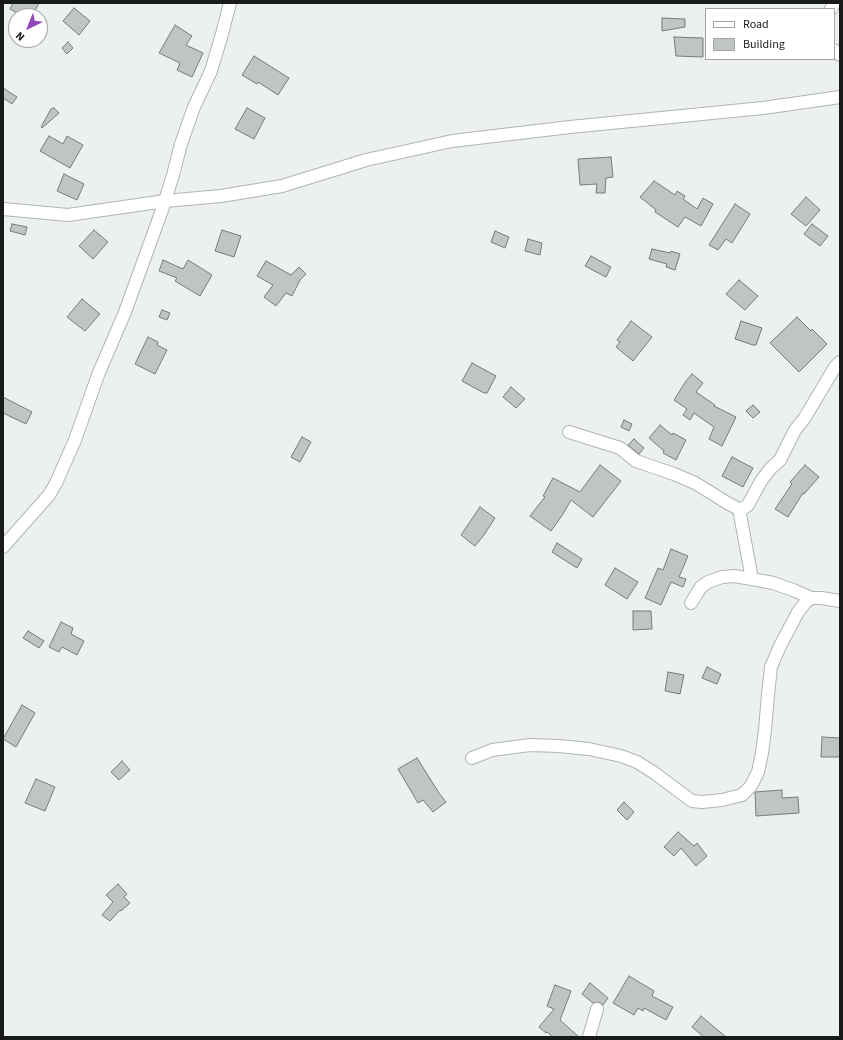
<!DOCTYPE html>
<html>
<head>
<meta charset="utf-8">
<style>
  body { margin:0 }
  #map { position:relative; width:843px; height:1040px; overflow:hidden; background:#ecf0ee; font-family:"Source Sans 3",sans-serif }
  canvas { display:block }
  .frame { position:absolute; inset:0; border:4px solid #191b1a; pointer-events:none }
  .legend { position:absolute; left:705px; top:8px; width:130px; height:52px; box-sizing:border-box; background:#fff; border:1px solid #a3a4a3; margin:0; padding:5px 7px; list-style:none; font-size:12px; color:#191b1a }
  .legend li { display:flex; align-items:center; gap:8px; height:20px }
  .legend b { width:20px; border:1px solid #a3a4a3 }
  .north { position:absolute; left:8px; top:8px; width:40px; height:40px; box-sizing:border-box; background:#fff; border:1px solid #a3a4a3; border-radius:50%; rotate:223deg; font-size:11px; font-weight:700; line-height:16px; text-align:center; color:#191b1a }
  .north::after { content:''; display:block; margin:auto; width:14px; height:18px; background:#9348b9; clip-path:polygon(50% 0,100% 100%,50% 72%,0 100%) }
</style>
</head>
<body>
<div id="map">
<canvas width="843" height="1040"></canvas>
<div class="frame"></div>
<ul class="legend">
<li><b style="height:5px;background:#fff"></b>Road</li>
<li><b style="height:11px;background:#c0c5c2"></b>Building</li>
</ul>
<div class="north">N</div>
</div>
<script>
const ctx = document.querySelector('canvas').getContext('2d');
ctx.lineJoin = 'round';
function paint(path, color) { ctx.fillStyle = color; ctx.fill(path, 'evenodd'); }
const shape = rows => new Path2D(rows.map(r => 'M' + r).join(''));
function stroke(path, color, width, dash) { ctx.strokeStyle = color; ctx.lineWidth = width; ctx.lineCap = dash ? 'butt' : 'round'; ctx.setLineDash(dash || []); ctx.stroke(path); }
const building = shape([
  [13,3,39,3,32,16,23,16,10,9,13,3],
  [74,8,90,21,79,35,63,21,74,8],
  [662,18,685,19,685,27,662,31,662,18],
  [175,25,192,36,186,45,203,53,192,77,177,70,180,63,159,53,175,25],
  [674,37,703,38,703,57,676,56,674,37],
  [68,42,73,48,67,54,62,48,68,42],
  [254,56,289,78,278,95,258,82,257,84,242,75,254,56],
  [3,88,17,97,12,104,3,98,3,88],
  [54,108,59,113,42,128,41,127,51,109,54,108],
  [247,108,265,118,254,139,235,129,247,108],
  [49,136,63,144,67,136,83,145,70,168,40,151,49,136],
  [611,157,613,177,606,178,605,193,596,193,597,184,580,185,578,159,611,157],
  [64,174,84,184,77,200,57,191,64,174],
  [654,181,675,195,677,191,685,196,683,199,697,209,703,198,713,204,701,226,685,217,678,227,655,212,656,210,640,197,654,181],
  [806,197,820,210,806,226,791,214,806,197],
  [735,204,750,214,732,243,726,239,718,250,709,245,735,204],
  [12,224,27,227,25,235,10,231,12,224],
  [812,224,828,236,820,246,804,234,812,224],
  [94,230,108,242,93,259,79,246,94,230],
  [222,230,241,236,234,257,215,251,222,230],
  [495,231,509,237,505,248,491,242,495,231],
  [528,239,542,243,540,255,525,251,528,239],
  [652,249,670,253,671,251,680,254,675,270,666,267,667,264,649,259,652,249],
  [591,256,611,267,606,277,585,266,591,256],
  [163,260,183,269,188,260,212,275,200,296,175,281,177,278,159,271,163,260],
  [266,261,291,275,299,267,306,274,300,280,292,296,286,293,276,306,264,297,273,285,257,276,266,261],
  [739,280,758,296,745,310,726,294,739,280],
  [82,299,100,314,85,331,67,317,82,299],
  [162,310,170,313,167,320,159,317,162,310],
  [797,317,811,331,812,329,827,344,799,372,770,343,797,317],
  [631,321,652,337,633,361,616,347,620,342,617,340,631,321],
  [741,321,762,328,756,345,753,345,735,339,741,321],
  [148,337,158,342,157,345,167,350,155,374,135,364,148,337],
  [472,363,496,376,487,393,484,393,462,381,472,363],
  [692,374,703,383,696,392,715,405,714,406,736,417,722,446,709,439,714,427,694,413,690,420,683,415,687,409,674,400,686,381,692,374],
  [511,387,525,399,516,408,503,397,511,387],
  [3,397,32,412,26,424,3,413,3,397],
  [753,405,760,412,753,418,746,411,753,405],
  [624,420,632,424,629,431,621,427,624,420],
  [660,425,672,435,673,433,686,440,676,460,663,453,664,451,649,438,660,425],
  [302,437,311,442,300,462,291,457,302,437],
  [634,439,644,448,639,454,628,445,634,439],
  [732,457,753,468,743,487,722,476,732,457],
  [600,465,621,481,593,517,571,500,563,514,551,531,530,516,545,497,543,496,553,478,580,492,600,465],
  [805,465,819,477,804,494,803,493,788,517,775,509,792,484,790,482,805,465],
  [480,507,495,518,484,535,475,546,461,535,480,507],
  [557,543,582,559,577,568,552,552,557,543],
  [671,549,688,556,679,577,686,579,683,587,671,582,661,605,645,598,658,568,663,570,671,549],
  [615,568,638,582,627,599,605,585,615,568],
  [633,611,651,611,652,629,633,630,633,611],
  [61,622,73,628,71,634,84,641,77,655,62,647,59,652,49,647,61,622],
  [28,631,44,641,39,648,23,638,28,631],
  [707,667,721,674,717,684,702,678,707,667],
  [668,672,684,675,680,694,665,691,668,672],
  [22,705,35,713,16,747,3,739,22,705],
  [822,737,840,738,840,757,821,757,822,737],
  [417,758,439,793,446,802,433,812,423,800,418,803,398,769,417,758],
  [122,761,130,770,119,780,111,772,122,761],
  [36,779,55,787,45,811,25,803,36,779],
  [782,790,782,798,798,797,799,813,756,816,755,792,782,790],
  [624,802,634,812,627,820,617,810,624,802],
  [678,832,694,846,697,843,707,856,696,866,681,848,674,856,664,847,678,832],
  [118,884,127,894,124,897,130,903,121,911,120,910,110,921,102,915,113,902,106,895,118,884],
  [629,976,654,991,652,996,673,1007,666,1020,644,1008,643,1011,638,1008,634,1015,613,1003,629,976],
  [590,983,608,998,603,1005,599,1002,593,1003,582,994,590,983],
  [555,985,571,991,560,1020,579,1037,553,1037,547,1032,546,1033,539,1027,554,1009,547,1006,555,985],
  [701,1016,726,1037,704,1037,692,1027,701,1016]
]);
paint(building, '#c0c5c2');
stroke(building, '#777b79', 1);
const minor = shape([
  [831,9,834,3],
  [834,50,840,55],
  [3,209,68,215,165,201,221,196,282,186,366,160,452,141,570,127,763,108,840,97],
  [569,432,620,448,636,461,674,474,695,483,729,504,739,509,744,508,748,505,761,481,770,469,780,460,795,430,804,419,835,367,840,362],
  [739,509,752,579],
  [3,547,49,495,56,483,75,440,98,375,125,312,162,210,173,175,181,144,194,107,211,71,222,34,230,3],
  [691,603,701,587,708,582,722,577,734,576,752,579,773,583,793,590,811,598],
  [472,758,492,750,530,745,559,746,589,749,621,756,637,762,653,772,692,801,702,802,722,800,742,795,751,786,758,772,762,753,765,730,768,695,771,667,780,646,798,612,805,603,811,598,821,598,840,601],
  [589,1037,597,1009]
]);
stroke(minor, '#b0b5b2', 14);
stroke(minor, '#fff', 12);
</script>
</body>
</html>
